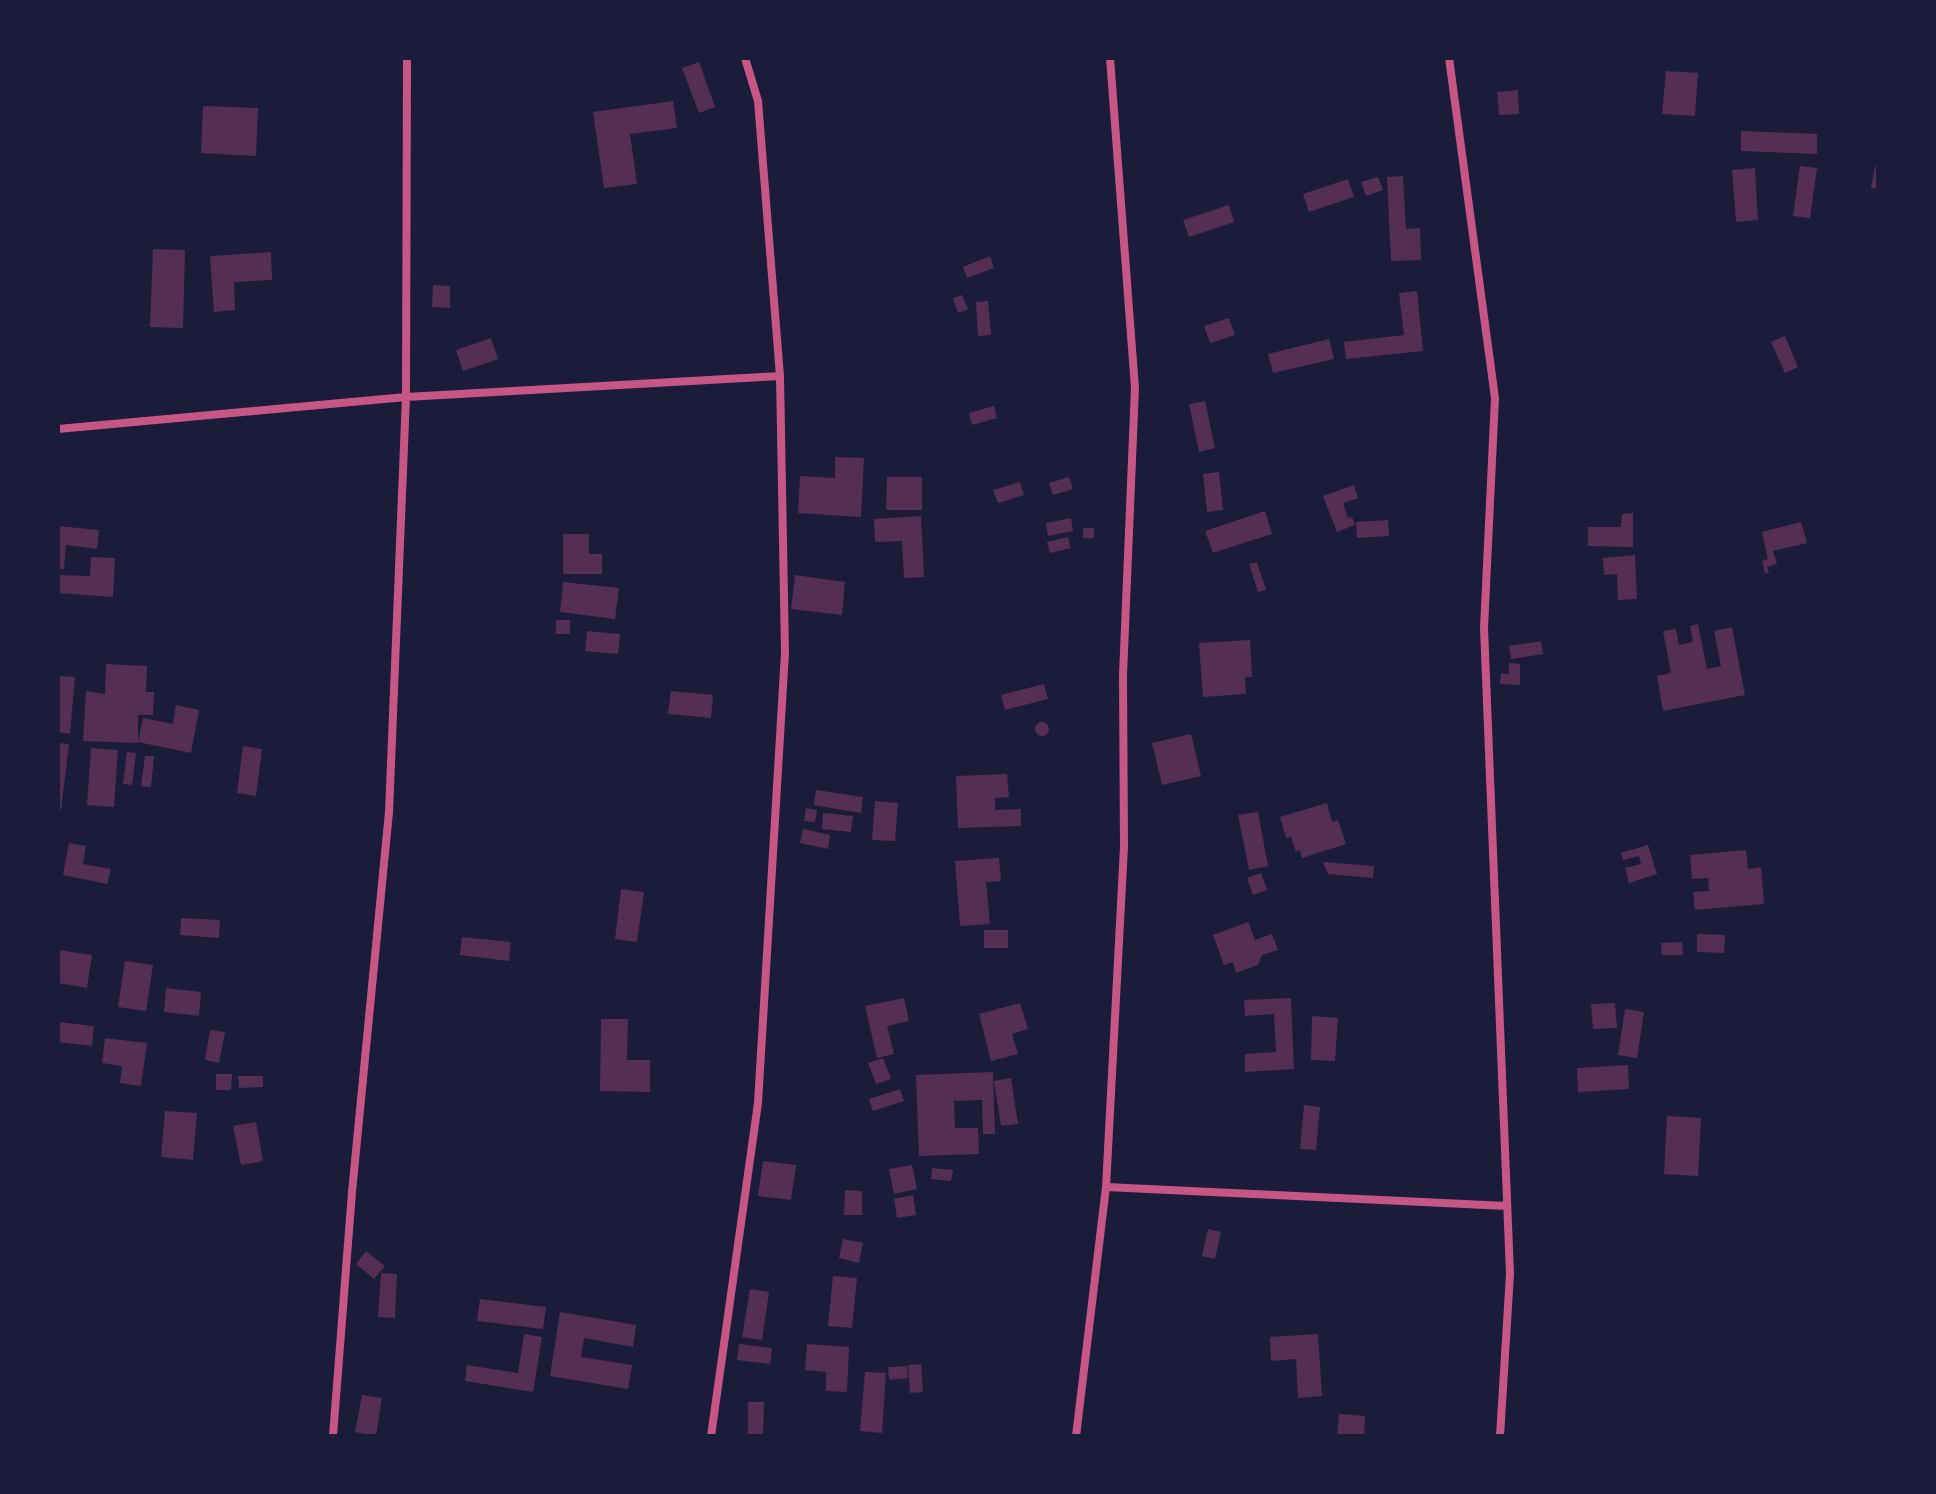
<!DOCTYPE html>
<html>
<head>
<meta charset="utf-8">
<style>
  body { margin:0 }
  #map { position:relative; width:1936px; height:1494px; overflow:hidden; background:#1b1b3a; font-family:Inter,sans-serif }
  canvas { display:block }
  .frame { position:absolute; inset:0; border:60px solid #1b1b3a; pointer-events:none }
</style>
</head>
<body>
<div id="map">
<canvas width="1936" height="1494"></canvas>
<div class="frame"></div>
</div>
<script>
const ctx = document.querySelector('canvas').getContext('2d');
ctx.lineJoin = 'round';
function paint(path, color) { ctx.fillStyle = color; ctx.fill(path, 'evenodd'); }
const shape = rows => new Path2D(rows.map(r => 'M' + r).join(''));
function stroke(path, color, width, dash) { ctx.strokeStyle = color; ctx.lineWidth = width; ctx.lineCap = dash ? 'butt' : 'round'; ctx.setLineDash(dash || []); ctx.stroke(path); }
paint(shape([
  [699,62,715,107,699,113,682,68],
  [1666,71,1698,73,1695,116,1662,114],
  [1518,90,1519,114,1499,115,1497,92],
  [673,101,677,128,630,134,637,184,604,188,593,112],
  [203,106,258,108,256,156,201,153],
  [1741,131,1817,134,1817,154,1741,151],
  [1800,166,1817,168,1810,218,1793,216],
  [1875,166,1878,166,1878,189,1871,188],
  [1755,168,1758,220,1736,222,1732,170],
  [1403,176,1406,229,1420,228,1421,260,1391,261,1387,177],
  [1378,177,1383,190,1366,196,1361,182],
  [1348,179,1354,197,1309,212,1303,194],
  [1229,205,1234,222,1189,237,1183,220],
  [153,249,185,250,183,328,150,327],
  [271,252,272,280,234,282,235,310,214,312,210,256],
  [990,256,994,268,967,278,963,267],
  [433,285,450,286,450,308,432,307],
  [1417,291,1423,351,1346,359,1344,342,1404,335,1399,293],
  [962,295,968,309,958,313,953,298],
  [988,301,991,335,978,336,976,302],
  [1229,318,1235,335,1210,343,1204,326],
  [1785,336,1798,367,1785,373,1771,342],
  [491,338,498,359,463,371,456,350],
  [1329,339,1334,359,1273,373,1268,354],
  [1205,401,1215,448,1199,452,1189,404],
  [994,406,997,418,972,425,969,413],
  [835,457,864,458,861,517,798,513,800,476,835,478],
  [1219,472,1223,510,1207,512,1203,474],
  [887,477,922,477,922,510,886,510],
  [1069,477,1073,489,1053,495,1049,483],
  [1020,482,1024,495,998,503,993,490],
  [1354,485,1358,498,1343,503,1348,518,1352,517,1355,525,1337,532,1323,496],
  [1265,511,1272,534,1213,553,1205,531],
  [1633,513,1633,547,1588,546,1588,527,1621,527,1622,514],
  [921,516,924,577,904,578,902,541,875,542,874,519],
  [1071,518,1073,531,1048,536,1046,523],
  [1388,520,1389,536,1357,538,1356,522],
  [1801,522,1807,543,1773,551,1777,564,1767,567,1769,573,1765,573,1762,561,1768,559,1762,532],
  [58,526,99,530,97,549,66,545,64,569,58,569],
  [1083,528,1094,528,1094,538,1083,538],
  [563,534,589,534,589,554,602,554,602,574,563,574],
  [1068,537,1071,548,1050,553,1047,542],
  [1635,555,1637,599,1618,600,1617,574,1604,575,1603,558],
  [91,557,115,558,113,597,58,593,58,575,90,576],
  [1257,562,1266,590,1258,592,1249,564],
  [795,575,845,582,842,615,791,609],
  [563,582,619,588,615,619,560,612],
  [556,620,570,620,570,634,556,634],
  [1698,624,1707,669,1721,666,1714,631,1732,627,1745,695,1663,711,1657,676,1671,673,1663,631,1676,629,1679,645,1693,642,1690,626],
  [587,631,620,634,618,654,585,651],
  [1250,640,1252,677,1245,677,1246,694,1203,697,1199,643],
  [1541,641,1543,654,1511,659,1509,646],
  [1509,663,1520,664,1520,685,1500,684,1501,673,1509,674],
  [106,664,147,666,146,692,154,692,153,715,138,715,138,743,83,741,86,691,105,694],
  [58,676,75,677,70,734,58,732],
  [1044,684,1048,699,1005,710,1001,695],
  [671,691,713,695,711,718,668,714],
  [176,705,199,710,191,753,138,742,143,718,173,724],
  '1035 729a7 7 0 1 1 14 0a7 7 0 1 1-14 0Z',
  [1191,734,1201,776,1162,785,1152,743],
  [58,743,69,744,61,810,58,810],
  [243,746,262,749,256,796,237,793],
  [91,748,118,750,114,807,87,805],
  [127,752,136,753,132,785,123,784],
  [145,756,154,756,151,787,141,786],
  [1007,774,1009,797,995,798,995,810,1021,809,1021,826,958,828,956,776],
  [816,790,863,797,861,813,814,805],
  [875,801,898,803,895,841,872,840],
  [1327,803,1332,822,1338,820,1346,844,1302,858,1300,850,1296,852,1291,837,1286,838,1280,817],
  [806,808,817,810,815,822,804,821],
  [1258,812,1268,866,1249,870,1238,815],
  [823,813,853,816,851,832,822,829],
  [803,829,830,835,828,849,800,843],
  [69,843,86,846,83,864,111,869,107,884,63,875],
  [1648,845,1657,874,1629,883,1625,868,1641,864,1639,856,1623,860,1621,853],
  [1746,850,1748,869,1761,867,1764,904,1695,910,1693,892,1709,891,1708,878,1692,879,1690,855],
  [999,858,1001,881,986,882,990,924,960,926,955,861],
  [1323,862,1374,866,1373,878,1328,874],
  [1261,873,1267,890,1253,895,1247,878],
  [621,889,644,892,637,942,615,939],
  [181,918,220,920,219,938,180,935],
  [1248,922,1255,940,1272,934,1278,950,1262,955,1258,965,1236,973,1233,962,1224,965,1213,935],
  [984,930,1008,930,1008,948,984,948],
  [1697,934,1725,935,1724,953,1697,952],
  [462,937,511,942,509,961,460,955],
  [1682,942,1683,955,1662,955,1661,943],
  [58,950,92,955,87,988,58,983],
  [125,961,153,965,146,1011,118,1007],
  [166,988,201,992,199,1016,164,1012],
  [904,998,909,1021,887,1026,894,1054,877,1058,865,1006],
  [1291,998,1294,1069,1245,1072,1245,1054,1276,1052,1274,1014,1245,1016,1244,1000],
  [1020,1003,1028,1029,1012,1034,1018,1054,991,1061,979,1014],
  [1615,1003,1617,1028,1593,1029,1591,1004],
  [1625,1009,1644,1012,1637,1058,1618,1055],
  [1312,1016,1338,1018,1335,1061,1311,1060],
  [601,1019,628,1019,627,1060,650,1060,650,1092,600,1091],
  [58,1022,94,1026,92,1046,58,1042],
  [210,1030,225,1032,219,1063,205,1060],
  [105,1038,147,1043,141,1086,120,1083,122,1066,102,1063],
  [883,1058,891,1079,876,1084,868,1063],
  [1628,1065,1629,1089,1578,1092,1577,1068],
  [993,1072,995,1134,983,1134,982,1100,954,1101,955,1128,978,1128,979,1154,919,1156,916,1075],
  [216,1074,232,1074,231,1090,216,1090],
  [238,1076,263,1076,263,1087,239,1088],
  [1011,1078,1018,1124,1001,1126,994,1081],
  [900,1089,904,1101,873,1111,869,1099],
  [1304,1105,1320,1107,1316,1150,1300,1149],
  [165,1111,197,1113,193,1160,161,1157],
  [1667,1116,1701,1118,1698,1176,1664,1174],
  [256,1122,263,1161,241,1165,233,1126],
  [763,1161,796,1165,791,1200,758,1196],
  [912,1165,917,1189,894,1194,889,1169],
  [932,1168,953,1170,951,1181,931,1179],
  [845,1190,862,1191,862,1215,844,1215],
  [913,1195,916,1215,897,1218,894,1199],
  [1208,1229,1221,1232,1215,1259,1202,1256],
  [843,1239,863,1243,859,1263,839,1258],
  [366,1251,385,1266,374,1279,356,1264],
  [381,1273,397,1274,395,1318,378,1317],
  [833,1276,857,1278,852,1328,828,1326],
  [750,1289,769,1292,762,1340,742,1337],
  [480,1299,546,1307,543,1329,477,1321],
  [560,1312,636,1325,633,1347,584,1338,581,1357,632,1365,628,1389,550,1376],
  [524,1334,542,1337,533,1392,465,1381,467,1365,518,1373],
  [1318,1334,1322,1396,1298,1398,1296,1359,1271,1361,1270,1337],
  [739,1344,772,1348,770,1364,737,1360],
  [807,1344,849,1347,847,1392,826,1391,826,1372,805,1370],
  [921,1364,923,1392,910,1393,908,1365],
  [907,1366,908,1378,889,1380,888,1367],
  [865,1372,886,1373,882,1433,860,1431],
  [362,1395,382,1398,376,1436,355,1432],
  [748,1402,764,1402,763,1436,748,1436],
  [1339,1414,1365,1416,1364,1436,1337,1436]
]), '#542f53');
stroke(shape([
  [1449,58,1495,398,1484,628,1510,1274,1500,1436],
  [58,429,406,397,780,376],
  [1106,1187,1507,1206],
  [333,1436,352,1192,389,812,406,397,407,58],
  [711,1436,758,1103,785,653,780,376,758,101,745,58],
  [1076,1436,1106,1187,1124,847,1123,675,1135,388,1110,58]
]), '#c65784', 8);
</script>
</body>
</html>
